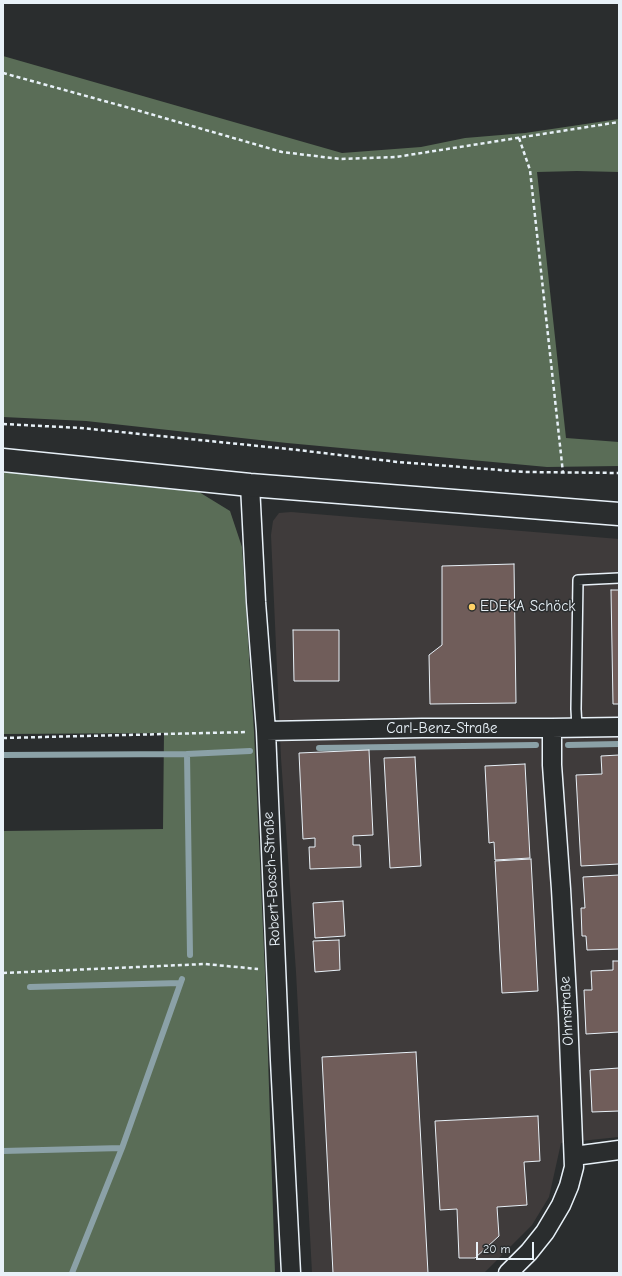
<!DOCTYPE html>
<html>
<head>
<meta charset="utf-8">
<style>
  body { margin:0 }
  #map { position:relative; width:622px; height:1276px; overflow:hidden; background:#2a2d2e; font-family:"Comic Neue",sans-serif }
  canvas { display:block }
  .frame { position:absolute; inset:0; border:4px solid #e8f1f8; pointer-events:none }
  .scale { position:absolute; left:476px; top:1242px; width:58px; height:18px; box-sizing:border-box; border:2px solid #e8f1f8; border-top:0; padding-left:5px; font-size:12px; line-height:14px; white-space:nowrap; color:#e8f1f8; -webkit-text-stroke:3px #2a2d2e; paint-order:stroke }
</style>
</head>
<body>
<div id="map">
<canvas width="622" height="1276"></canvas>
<div class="frame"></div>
<div class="scale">20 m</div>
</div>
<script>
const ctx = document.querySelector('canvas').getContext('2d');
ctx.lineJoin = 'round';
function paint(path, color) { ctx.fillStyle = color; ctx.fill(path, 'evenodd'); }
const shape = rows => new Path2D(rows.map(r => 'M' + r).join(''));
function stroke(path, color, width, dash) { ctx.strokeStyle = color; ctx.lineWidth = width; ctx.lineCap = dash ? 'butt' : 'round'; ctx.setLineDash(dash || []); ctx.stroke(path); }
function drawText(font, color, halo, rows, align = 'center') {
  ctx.font = font + ' "Comic Neue",sans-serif'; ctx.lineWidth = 3; ctx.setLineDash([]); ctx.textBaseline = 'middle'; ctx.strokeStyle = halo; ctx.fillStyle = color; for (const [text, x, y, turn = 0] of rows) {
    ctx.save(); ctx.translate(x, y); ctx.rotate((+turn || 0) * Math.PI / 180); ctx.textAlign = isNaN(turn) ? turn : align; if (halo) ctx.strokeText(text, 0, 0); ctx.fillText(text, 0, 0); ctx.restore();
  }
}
paint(shape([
  [291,512,619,539,619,1137,561,1143,549,1197,532,1225,484,1273,312,1273,296,972,281,758,271,535,273,521,279,513]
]), '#3f3b3b');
paint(shape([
  [3,56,342,153,421,147,465,138,525,133,619,119,619,172,577,171,537,172,566,438,619,442,619,466,547,467,287,443,86,421,3,417],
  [3,471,99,482,199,492,230,511,242,547,254,732,266,995,275,1273,3,1273,3,831,163,829,164,733,3,734]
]), '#5a6d57');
stroke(shape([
  [568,745,619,744],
  [319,748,536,745],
  [3,755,187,754],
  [190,955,187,754,250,751],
  [30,987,180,983],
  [3,1151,122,1148,182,979],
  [72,1273,122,1148]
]), '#8ba1a7', 6);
const building = shape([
  [514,564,516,703,430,704,429,655,442,645,442,566,514,564],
  [611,590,619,590,619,704,613,704,611,590],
  [293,630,339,630,339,681,294,681,293,630],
  [369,750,373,835,353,836,353,845,360,845,361,867,310,869,309,847,315,847,315,838,303,839,299,753,369,750],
  [619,755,619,864,581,866,576,775,602,774,601,756,619,755],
  [415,757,421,866,390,868,384,758,415,757],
  [525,764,530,858,495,860,494,842,489,843,485,766,525,764],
  [531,859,538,991,502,993,495,861,531,859],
  [619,875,619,949,587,950,586,936,582,936,581,908,585,908,583,877,619,875],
  [343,901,345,936,315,938,313,903,343,901],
  [339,940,340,970,315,972,313,941,339,940],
  [613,961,619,961,619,1032,586,1034,584,990,592,990,591,971,613,970,613,961],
  [416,1052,428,1273,333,1273,322,1057,416,1052],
  [619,1068,619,1111,592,1112,590,1070,619,1068],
  [538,1116,540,1161,524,1162,527,1205,497,1207,499,1236,475,1258,459,1258,457,1209,440,1210,435,1121,538,1116]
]);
paint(building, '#705d5a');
stroke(building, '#e8f1f8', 1);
const lane = shape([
  [577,728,576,709,578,580,619,578]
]);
const street = shape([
  [250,485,256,602,266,731,280,1060,291,1273],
  [266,731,422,728,552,728,619,727],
  [574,1156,619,1150],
  [508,1273,529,1252,545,1232,561,1205,569,1186,574,1167,568,1015,561,889,552,765,552,728]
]);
const secondary = shape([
  [3,460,250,485,619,514]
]);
stroke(lane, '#e8f1f8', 12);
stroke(street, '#e8f1f8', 21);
stroke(secondary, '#e8f1f8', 25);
stroke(shape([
  [3,73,126,107,282,152,340,159,396,157,619,122],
  [519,138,530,170,563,473],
  [3,424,81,428,298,450,398,462,525,472,619,473],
  [3,738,247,732],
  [3,973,205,964,258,969]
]), '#e8f1f8', 2.5, [4, 3]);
stroke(lane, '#2a2d2e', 9);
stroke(street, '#2a2d2e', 18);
stroke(secondary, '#2a2d2e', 22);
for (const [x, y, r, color] of [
  [472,607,4,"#ffd166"]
]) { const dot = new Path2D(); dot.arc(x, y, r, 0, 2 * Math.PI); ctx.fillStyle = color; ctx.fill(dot); stroke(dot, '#2a2d2e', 1.5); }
drawText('15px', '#e8f1f8', '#2a2d2e', [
  ["EDEKA Schöck",480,607]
], 'left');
drawText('15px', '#e8f1f8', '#2a2d2e', [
  ["Carl-Benz-Straße",442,729],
  ["Robert-Bosch-Straße",272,879,-93],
  ["Ohmstraße",567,1011,-93]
]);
</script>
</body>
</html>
